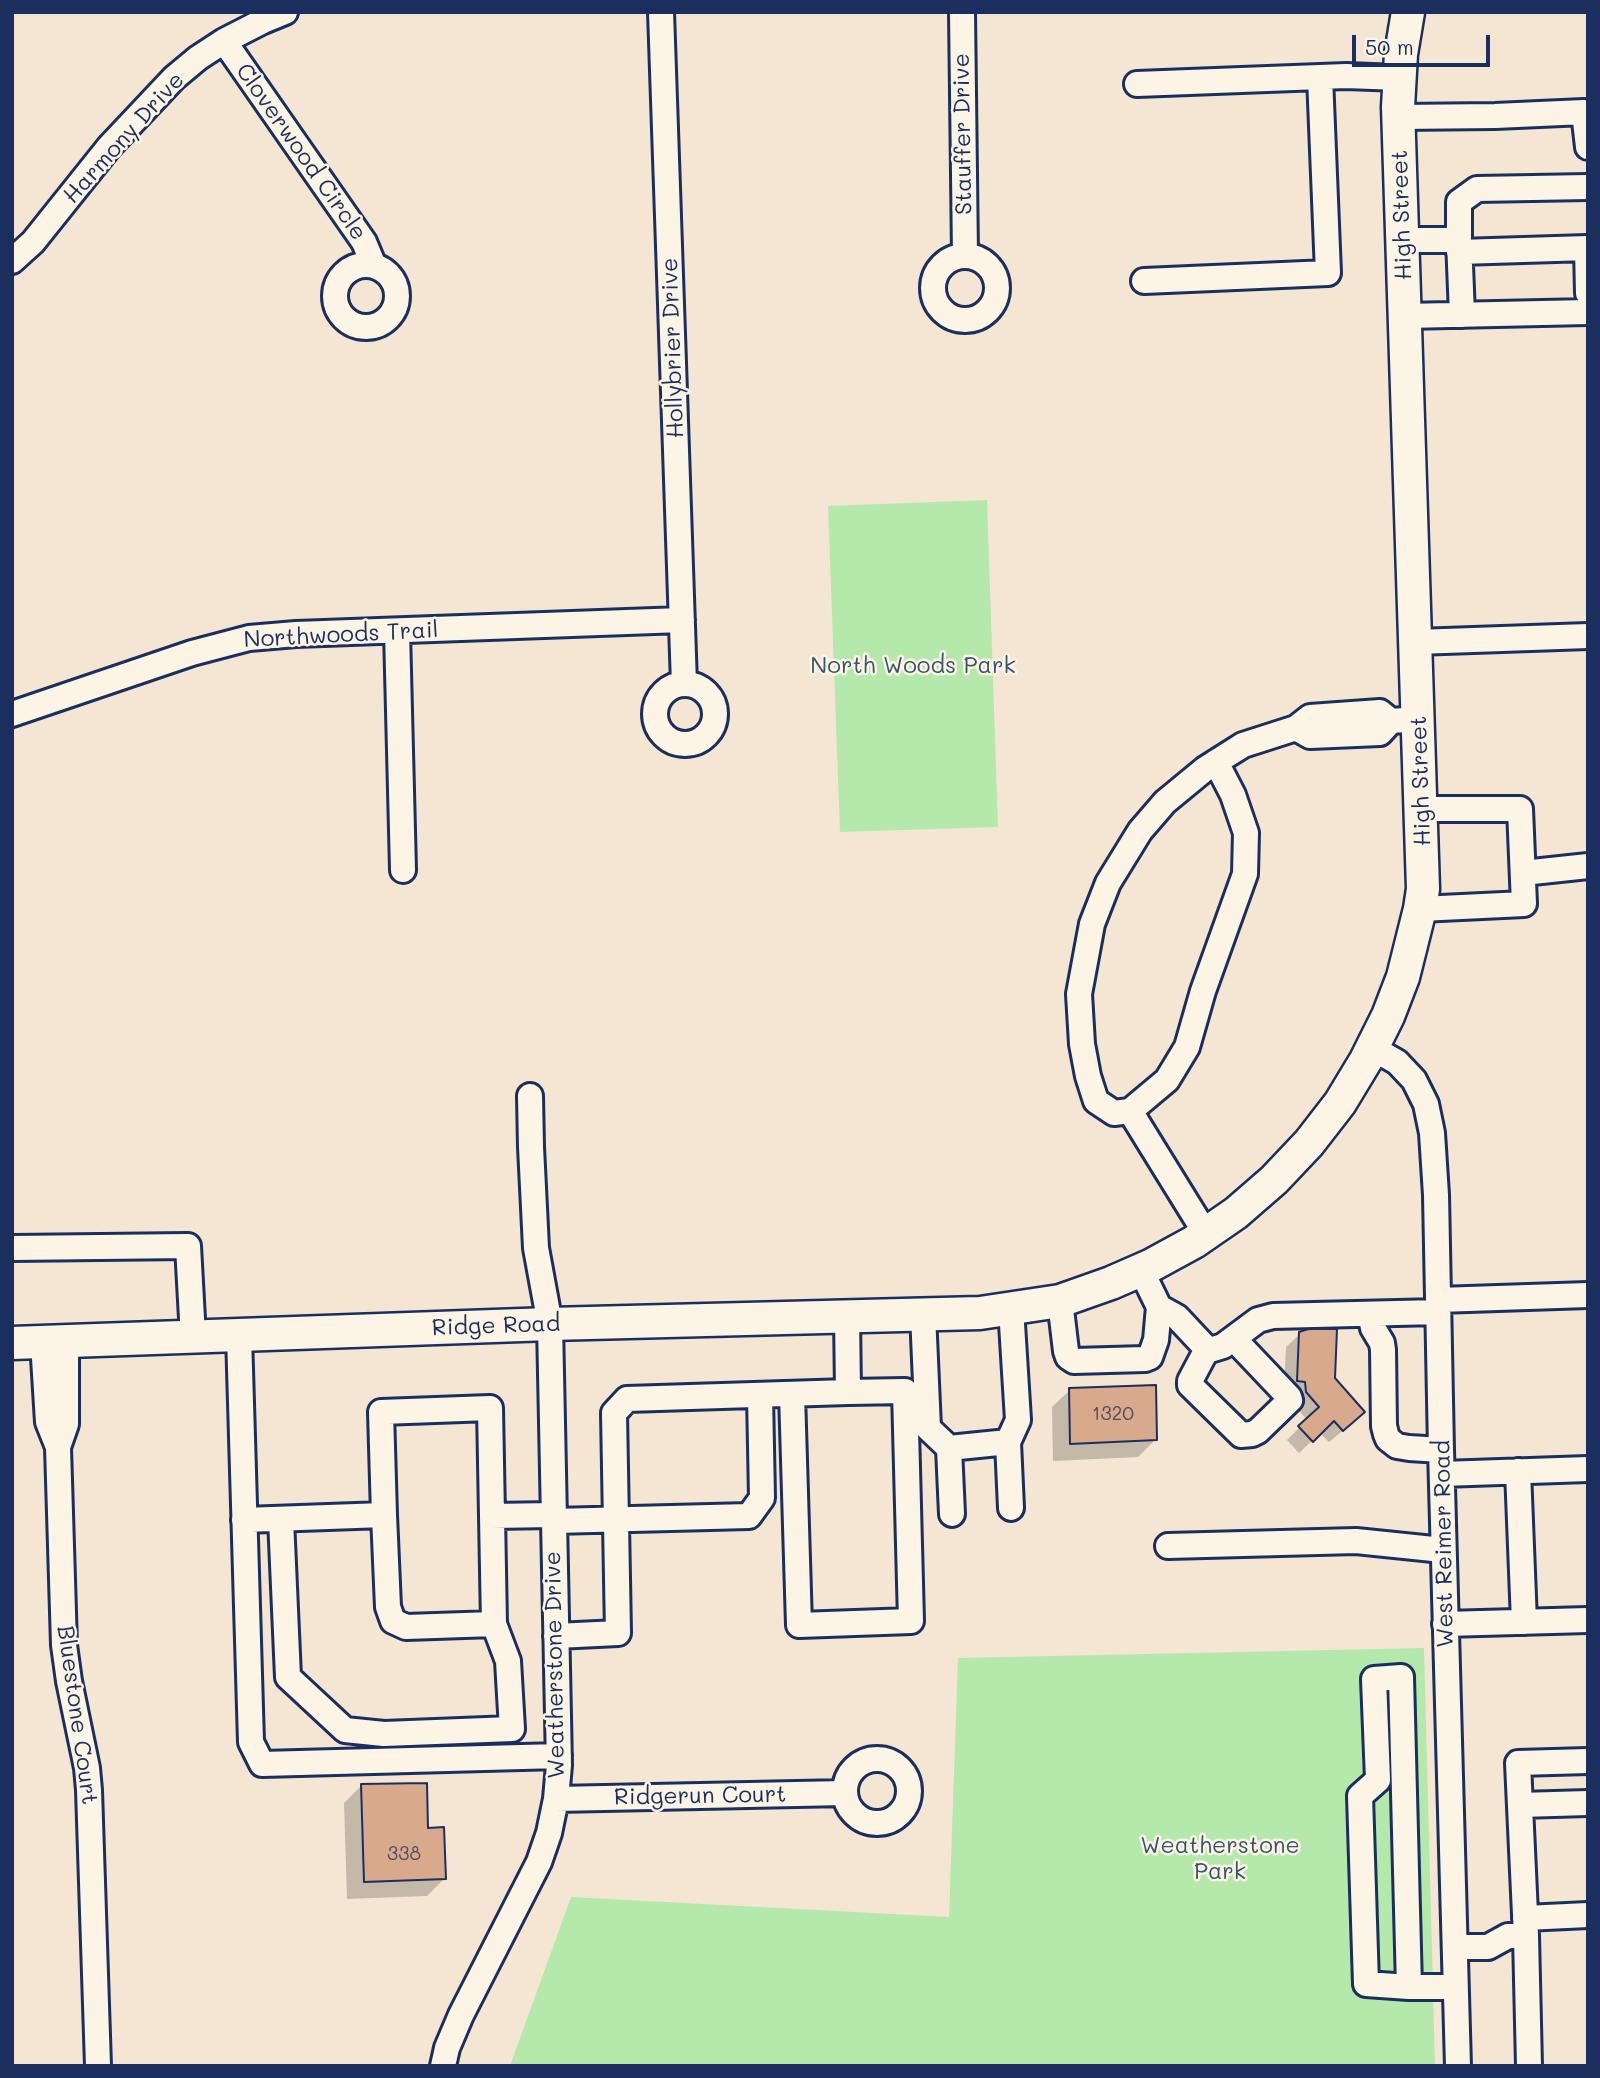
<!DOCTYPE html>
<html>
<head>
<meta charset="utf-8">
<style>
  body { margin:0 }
  #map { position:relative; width:1600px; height:2078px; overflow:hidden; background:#f5e6d3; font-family:Mali,sans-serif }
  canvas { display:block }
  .frame { position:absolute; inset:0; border:14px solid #1b2f5e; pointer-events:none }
  .scale { position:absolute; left:1352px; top:35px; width:138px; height:32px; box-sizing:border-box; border:4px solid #1b2f5e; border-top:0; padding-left:9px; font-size:21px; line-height:24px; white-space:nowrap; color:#1b2f5e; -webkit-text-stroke:5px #fcf5e5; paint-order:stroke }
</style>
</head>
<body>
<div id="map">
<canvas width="1600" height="2078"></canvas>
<div class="frame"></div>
<div class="scale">50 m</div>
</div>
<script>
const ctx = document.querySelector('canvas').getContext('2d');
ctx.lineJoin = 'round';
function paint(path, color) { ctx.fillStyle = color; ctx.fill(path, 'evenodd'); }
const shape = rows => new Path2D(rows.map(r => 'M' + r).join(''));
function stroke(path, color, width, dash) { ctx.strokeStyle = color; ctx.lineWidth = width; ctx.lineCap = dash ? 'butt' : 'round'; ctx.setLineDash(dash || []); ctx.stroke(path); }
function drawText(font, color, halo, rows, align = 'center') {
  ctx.font = font + ' Mali,sans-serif'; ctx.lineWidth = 5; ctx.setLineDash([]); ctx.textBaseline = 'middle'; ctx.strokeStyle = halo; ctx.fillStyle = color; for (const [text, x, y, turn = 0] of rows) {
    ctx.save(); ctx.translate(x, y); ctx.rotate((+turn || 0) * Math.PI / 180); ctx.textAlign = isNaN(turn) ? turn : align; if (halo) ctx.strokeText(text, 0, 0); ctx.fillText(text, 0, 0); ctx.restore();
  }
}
paint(shape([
  [987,500,998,827,840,832,828,506],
  [1424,1648,1435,2066,510,2066,571,1897,949,1917,958,1658]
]), '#b4e9ab');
paint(shape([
  [1300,1334,1333,1379,1350,1425,1329,1442,1320,1433,1299,1453,1287,1440,1307,1420,1284,1393,1286,1347],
  [1070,1390,1156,1439,1138,1457,1053,1461,1052,1407],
  [361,1786,426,1829,444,1879,427,1896,347,1899,344,1803]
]), '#0003');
const building = shape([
  [1308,1329,1337,1329,1335,1378,1365,1412,1343,1431,1334,1421,1313,1442,1298,1426,1319,1407,1306,1392,1305,1382,1297,1381,1299,1332,1308,1329],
  [1156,1385,1157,1440,1070,1444,1069,1388,1156,1385],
  [427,1783,428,1828,444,1827,446,1879,364,1882,361,1784,427,1783]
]);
paint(building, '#d8a98a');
stroke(building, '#1b2f5e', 2);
const minor = shape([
  [661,12,684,684],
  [962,12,965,255],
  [224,41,364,242,374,266],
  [1137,84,1346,76,1400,78],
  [1398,117,1495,116,1584,112,1588,147],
  [1403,240,1459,240,1459,202,1477,189,1588,187],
  [1459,240,1462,315],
  [1587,248,1588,293],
  [1459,252,1588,248],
  '933 288a32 32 0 1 1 64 0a32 32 0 1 1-64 0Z',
  [12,261,33,242,109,147,174,78,198,58,224,41,263,21,285,12],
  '335 296a31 31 0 1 1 62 0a31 31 0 1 1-62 0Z',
  [1144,281,1328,273,1320,77],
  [1405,316,1588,312],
  [397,631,403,870],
  [1416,642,1588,636],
  '655 714a30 30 0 1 1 60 0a30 30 0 1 1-60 0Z',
  [12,714,192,653,249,638,296,634,682,620],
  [1391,721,1380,712,1310,717,1296,728,1310,736,1380,733,1391,721,1419,719],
  [1216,762,1233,795,1246,833,1245,874,1203,991,1187,1047,1167,1080,1130,1111,1114,1113,1096,1101,1088,1076,1082,1044,1079,994,1092,924,1108,883,1140,831,1165,802,1205,769,1216,762,1243,745,1296,728],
  [1523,873,1588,866],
  [1420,909,1524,904,1520,809,1422,809],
  [1372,1048,1397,1062,1414,1080,1426,1104,1432,1133,1436,1195,1441,1450,1458,2066],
  [1130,1111,1206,1234],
  [12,1248,188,1246,193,1337],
  [1141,1270,1159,1307,1177,1317,1207,1349,1210,1350,1223,1346,1258,1320,1273,1316,1438,1312],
  [1438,1300,1588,1295],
  [1060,1301,1066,1351,1068,1357,1074,1361,1145,1359,1150,1357,1156,1340,1159,1307],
  [1011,1308,1018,1420,1008,1442,1011,1508],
  [923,1314,928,1428,949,1448,952,1514],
  [1370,1314,1373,1328,1382,1343,1383,1350,1384,1426,1386,1434,1388,1439,1397,1446,1409,1448,1441,1450],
  [847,1316,848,1392],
  [239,1335,251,1742,262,1764,559,1756],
  [43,1342,48,1422,58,1447,64,1645,69,1681,87,1768,89,1790,98,2066],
  [1207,1349,1190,1381,1190,1385,1241,1435,1252,1434,1258,1431,1290,1400,1289,1397,1234,1339],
  [58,1447,66,1424,66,1341],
  [949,1448,1008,1442],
  [1518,1471,1524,1622],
  [1442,1474,1588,1469],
  [492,1516,494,1624],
  [281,1519,288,1677,345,1730,384,1734,512,1729,508,1661,494,1624,406,1627,393,1621,388,1607,384,1515],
  [244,1520,384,1515,381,1412,490,1408,492,1516,553,1515],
  [554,1521,749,1516,762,1498,760,1395],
  [1168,1546,1356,1541,1443,1550],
  [1445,1624,1588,1620],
  [556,1636,618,1633,614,1413,627,1399,848,1392,905,1391,911,1621,799,1625,792,1394],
  '845 1791a32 32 0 1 1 64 0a32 32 0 1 1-64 0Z',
  [556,1799,845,1793],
  [1520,1805,1588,1803],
  [1525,1918,1588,1915],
  [1455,1947,1488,1947,1508,1936,1526,1936],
  [1409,1987,1401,1677,1374,1679,1378,1780,1360,1796,1366,1984,1409,1987,1455,1987],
  [443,2066,447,2048,461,2015,539,1862,549,1833,556,1799,559,1765,550,1324,536,1248,531,1147,530,1096],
  [1529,2066,1526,1936,1518,1763,1588,1761]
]);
const major = shape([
  [12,1343,550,1324,980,1313,1060,1301,1111,1283,1150,1266,1194,1242,1236,1213,1274,1180,1309,1143,1340,1103,1366,1060,1388,1016,1403,977,1420,909,1423,889,1398,107,1401,54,1408,12]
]);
stroke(minor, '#1b2f5e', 30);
stroke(major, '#1b2f5e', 37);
stroke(minor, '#fcf5e5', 24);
stroke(major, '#fcf5e5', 32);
drawText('19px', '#4a4e69', null, [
  ["1320",1113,1414],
  ["338",404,1854]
]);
drawText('23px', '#1b2f5e', '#fcf5e5', [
  ["Stauffer Drive",963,134,-91],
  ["Harmony Drive",124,138,-48],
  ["Cloverwood Circle",301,152,55],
  ["High Street",1402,215,-92],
  ["Hollybrier Drive",673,348,-92],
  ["Northwoods Trail",341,635,-3],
  ["High Street",1421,781,-92],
  ["Ridge Road",496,1326,-2],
  ["West Reimer Road",1444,1544,-91],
  ["Weatherstone Drive",555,1665,-91],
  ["Bluestone Court",77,1715,82],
  ["Ridgerun Court",700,1796,-1]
]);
drawText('23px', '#3a546d', '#fcf5e5', [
  ["North Woods Park",913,666],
  ["Weatherstone",1220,1846],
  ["Park",1220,1872]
]);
</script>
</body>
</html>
